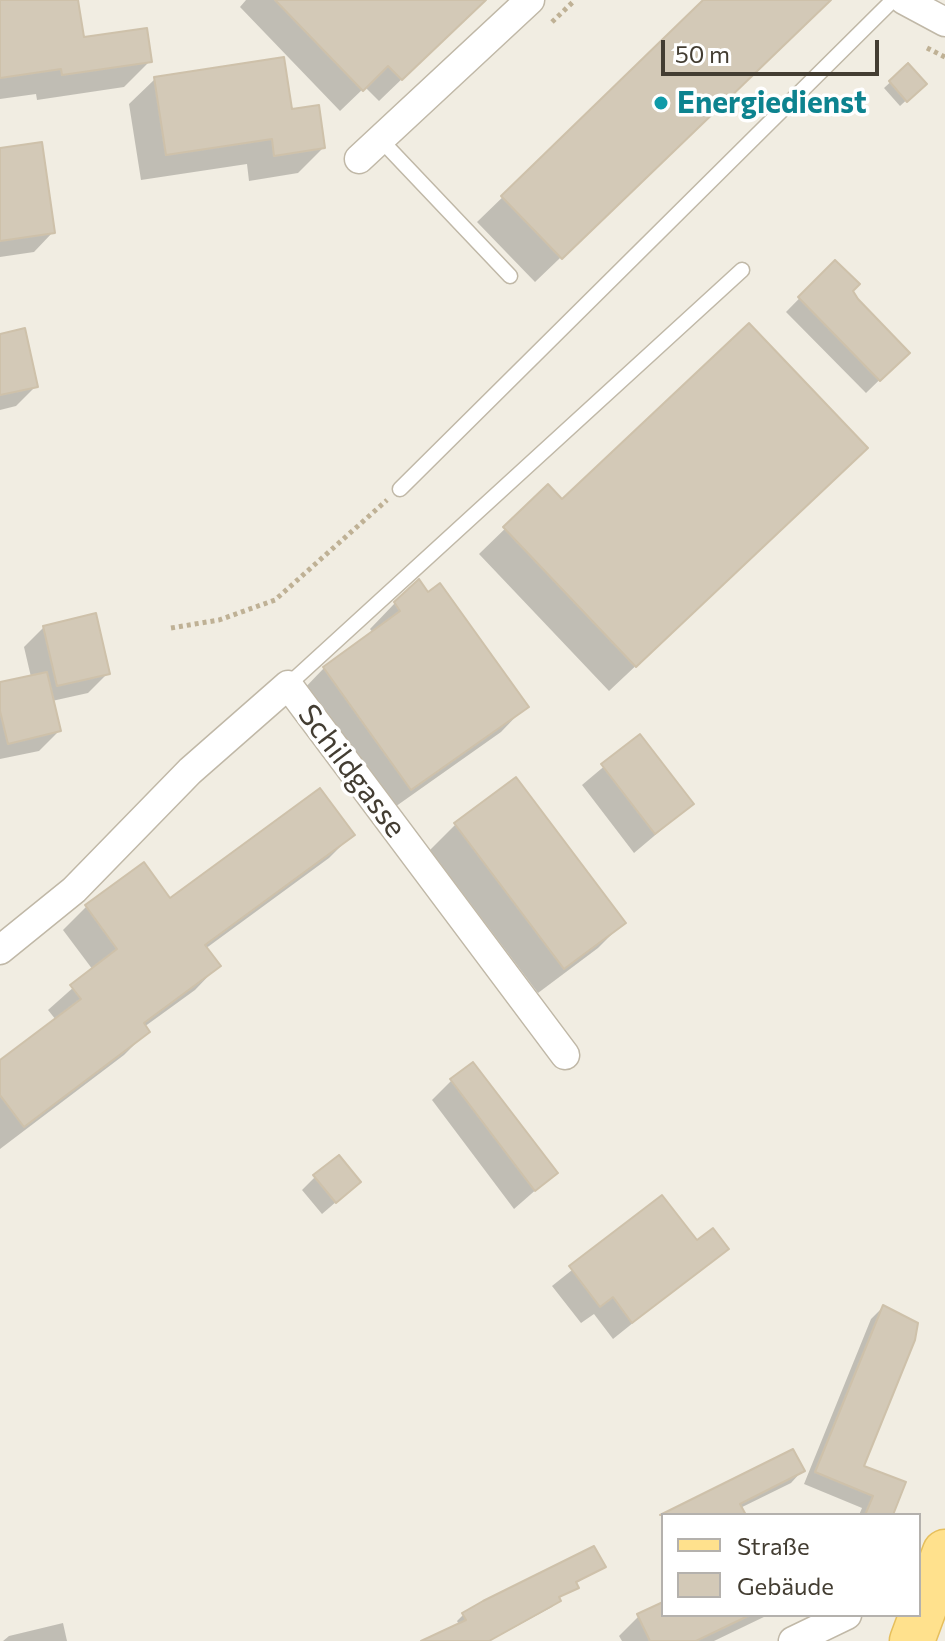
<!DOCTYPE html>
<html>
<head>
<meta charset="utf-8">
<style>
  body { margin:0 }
  #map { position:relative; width:945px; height:1641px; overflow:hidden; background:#f1ede2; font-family:Commissioner,sans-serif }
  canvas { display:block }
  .legend { position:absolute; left:661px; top:1513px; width:260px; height:104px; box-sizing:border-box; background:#fff; border:2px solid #b4b1ad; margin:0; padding:10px 14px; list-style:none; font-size:24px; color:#433d32 }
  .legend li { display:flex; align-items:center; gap:16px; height:40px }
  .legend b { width:40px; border:2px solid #b4b1ad }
  .scale { position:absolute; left:661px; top:40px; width:218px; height:36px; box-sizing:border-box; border:4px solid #433d32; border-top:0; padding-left:10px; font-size:24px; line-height:28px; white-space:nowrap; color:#433d32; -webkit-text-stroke:6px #fff; paint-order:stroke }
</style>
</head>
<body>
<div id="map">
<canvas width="945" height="1641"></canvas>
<ul class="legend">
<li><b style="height:10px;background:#ffe18d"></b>Straße</li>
<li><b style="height:22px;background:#d3c9b7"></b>Gebäude</li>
</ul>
<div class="scale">50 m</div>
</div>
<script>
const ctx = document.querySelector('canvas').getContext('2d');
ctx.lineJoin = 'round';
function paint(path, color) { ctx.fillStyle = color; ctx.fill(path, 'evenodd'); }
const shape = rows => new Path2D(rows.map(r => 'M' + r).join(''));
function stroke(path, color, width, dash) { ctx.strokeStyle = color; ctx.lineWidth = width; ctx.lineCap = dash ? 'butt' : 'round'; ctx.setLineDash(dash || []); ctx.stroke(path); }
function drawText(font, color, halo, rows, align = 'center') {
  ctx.font = font + ' Commissioner,sans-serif'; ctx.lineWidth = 7; ctx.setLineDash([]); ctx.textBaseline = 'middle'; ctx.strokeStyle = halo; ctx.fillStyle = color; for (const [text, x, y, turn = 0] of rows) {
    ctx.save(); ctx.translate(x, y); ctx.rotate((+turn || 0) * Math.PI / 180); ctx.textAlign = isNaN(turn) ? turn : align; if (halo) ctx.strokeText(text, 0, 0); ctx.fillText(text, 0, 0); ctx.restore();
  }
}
paint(shape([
  [0,0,76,0,82,39,150,61,124,87,37,100,36,94,0,99],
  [246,0,484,0,379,101,365,87,340,111,240,7],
  [706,0,809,0,793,35,535,282,477,222],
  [908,66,924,84,900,106,884,88],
  [155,79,291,111,323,148,298,173,249,181,247,164,141,180,129,104],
  [0,150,53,232,34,252,0,257],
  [835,262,857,301,907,353,866,393,786,312],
  [0,336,36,386,16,406,0,410],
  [840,474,609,691,479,554,548,487,562,502],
  [395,603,526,706,501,732,385,814,299,694,324,668,373,633,370,629],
  [44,627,108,673,88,693,52,701,59,731,39,751,0,759,0,684,31,677,24,647],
  [639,737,692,804,634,853,582,785],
  [456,824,623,923,598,948,538,993,430,850],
  [352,835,329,858,205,949,218,966,195,990,144,1027,147,1032,124,1055,0,1149,0,1062,56,1020,48,1010,93,970,63,930,86,907,143,865,170,901],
  [452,1080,555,1173,514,1209,432,1100],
  [315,1177,359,1182,322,1214,302,1190],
  [662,1198,696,1243,726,1248,613,1339,594,1314,581,1323,552,1286],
  [883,1307,862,1467,891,1515,859,1515,862,1508,804,1484,871,1319],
  [802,1471,791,1483,726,1515,712,1515],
  [603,1567,575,1584,576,1587,558,1599,552,1607,495,1638,492,1635,480,1641,468,1641,457,1621,463,1615],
  [663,1604,663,1615,768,1615,714,1641,622,1641,619,1636,639,1616],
  [63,1623,67,1641,3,1641,9,1636]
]), '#0003');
const building = shape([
  [0,0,78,0,84,37,147,28,152,62,62,75,61,69,0,78,0,0],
  [275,0,486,0,402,80,388,66,363,91,275,0],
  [703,0,831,0,562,259,501,196,703,0],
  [284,57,292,109,319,105,325,148,274,156,272,139,166,155,154,77,284,57],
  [908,63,927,84,907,102,889,81,908,63],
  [42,142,55,233,0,241,0,148,42,142],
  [835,260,860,284,853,291,858,299,910,353,880,381,798,297,835,260],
  [749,323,868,448,636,667,503,527,548,484,562,499,749,323],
  [25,328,38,387,0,395,0,334,25,328],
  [419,579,428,592,440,583,529,707,411,790,323,667,400,611,394,602,419,579],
  [96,613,110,674,57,686,43,626,96,613],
  [47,672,61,731,8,744,0,711,0,682,47,672],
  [640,734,694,804,655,834,601,764,640,734],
  [516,777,626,923,564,969,454,823,516,777],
  [320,788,355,835,205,945,221,966,144,1023,150,1032,24,1127,0,1095,0,1060,81,999,70,985,117,949,85,905,144,862,170,898,320,788],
  [473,1062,558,1173,535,1191,450,1079,473,1062],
  [339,1155,361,1182,336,1203,313,1175,339,1155],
  [662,1195,697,1240,713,1228,729,1249,632,1323,613,1297,600,1307,569,1266,662,1195],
  [883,1305,918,1323,915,1340,864,1466,906,1482,893,1515,865,1515,873,1496,815,1472,883,1305],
  [793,1449,805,1471,740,1504,746,1515,660,1515,793,1449],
  [594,1546,606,1567,576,1582,579,1588,559,1597,561,1601,489,1641,421,1641,466,1620,462,1613,483,1601,594,1546],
  [663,1602,663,1615,750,1615,696,1641,650,1641,637,1614,663,1602]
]);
paint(building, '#d3c9b7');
stroke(building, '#cec1aa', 2);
const lane = shape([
  [380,139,510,276],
  [400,489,893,0],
  [288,685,742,270]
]);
const street = shape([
  [904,0,945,22],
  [359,159,530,0],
  [0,950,74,890,190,771,288,685,565,1055],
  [793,1641,847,1615]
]);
const primary = shape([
  [912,1641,945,1552]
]);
stroke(lane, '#c0b8a7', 17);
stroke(street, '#c0b8a7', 31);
stroke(primary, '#e6bf5c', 47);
stroke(shape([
  [552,22,575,0],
  [927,48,945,57],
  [171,628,219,620,275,600,387,500]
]), '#bfb195', 5, [4, 4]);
stroke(lane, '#fff', 14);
stroke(street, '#fff', 28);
stroke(primary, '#ffe18d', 44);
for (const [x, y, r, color] of [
  [661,103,8,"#0f9aa8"]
]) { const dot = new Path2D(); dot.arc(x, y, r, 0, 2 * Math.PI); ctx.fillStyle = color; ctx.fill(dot); stroke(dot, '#fff', 3); }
drawText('bold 30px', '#0d838f', '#fff', [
  ["Energiedienst",677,103]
], 'left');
drawText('30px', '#433d32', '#fff', [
  ["Schildgasse",352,771,53]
]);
</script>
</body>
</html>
